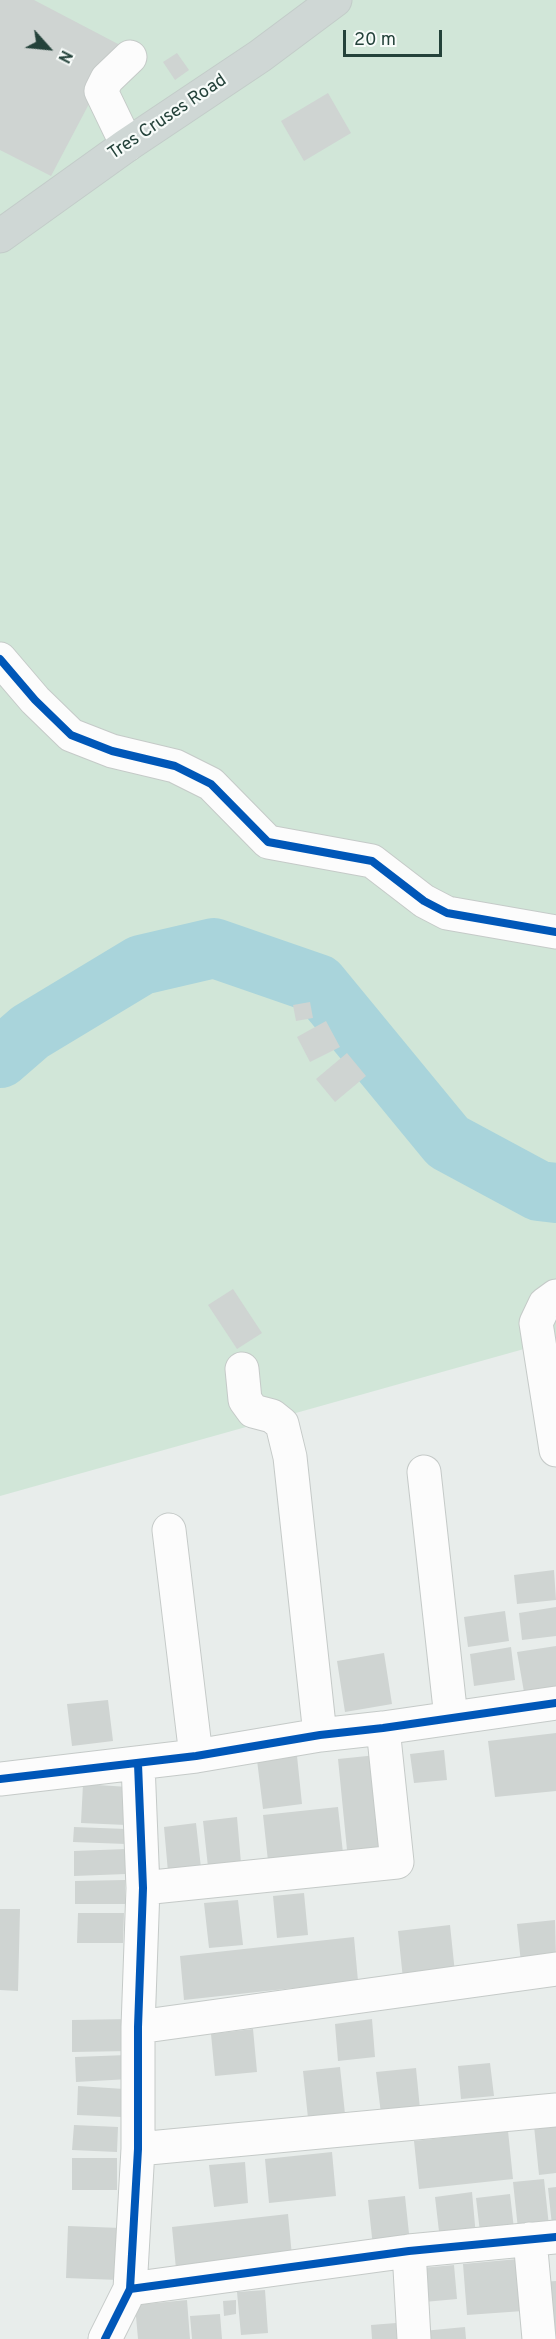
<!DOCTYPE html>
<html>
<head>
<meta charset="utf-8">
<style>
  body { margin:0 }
  #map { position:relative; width:556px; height:2339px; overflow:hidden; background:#e8edeb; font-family:Overpass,sans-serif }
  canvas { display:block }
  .north { position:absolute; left:18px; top:18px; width:60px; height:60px; -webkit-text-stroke:4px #f7fbf9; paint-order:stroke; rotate:117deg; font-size:16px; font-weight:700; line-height:24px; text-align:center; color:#24423a }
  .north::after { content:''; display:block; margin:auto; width:21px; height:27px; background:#24423a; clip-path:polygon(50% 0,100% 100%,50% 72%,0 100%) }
  .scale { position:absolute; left:343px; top:30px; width:99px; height:27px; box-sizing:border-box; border:3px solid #24423a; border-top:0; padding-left:8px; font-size:18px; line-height:21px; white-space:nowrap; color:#24423a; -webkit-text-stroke:4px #f7fbf9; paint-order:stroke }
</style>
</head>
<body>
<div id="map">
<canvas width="556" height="2339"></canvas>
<div class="north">N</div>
<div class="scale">20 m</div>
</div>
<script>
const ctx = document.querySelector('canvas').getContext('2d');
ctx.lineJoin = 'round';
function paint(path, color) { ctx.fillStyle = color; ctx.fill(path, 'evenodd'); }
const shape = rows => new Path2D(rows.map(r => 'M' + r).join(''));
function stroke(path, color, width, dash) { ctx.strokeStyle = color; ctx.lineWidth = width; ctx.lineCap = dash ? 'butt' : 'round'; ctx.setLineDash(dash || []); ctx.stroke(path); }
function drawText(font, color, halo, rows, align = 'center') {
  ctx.font = font + ' Overpass,sans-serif'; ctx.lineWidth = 4.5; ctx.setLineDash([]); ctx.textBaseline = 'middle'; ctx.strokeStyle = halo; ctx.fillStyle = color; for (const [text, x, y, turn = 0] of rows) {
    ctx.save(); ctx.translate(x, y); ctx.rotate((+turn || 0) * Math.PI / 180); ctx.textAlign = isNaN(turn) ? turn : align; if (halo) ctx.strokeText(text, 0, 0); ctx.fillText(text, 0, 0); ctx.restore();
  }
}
paint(shape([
  [0,0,556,0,556,1340,0,1496]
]), '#d1e6d8');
stroke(shape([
  [0,1058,30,1032,141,965,214,948,318,984,448,1142,539,1191,556,1193]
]), '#a9d4db', 60);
paint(shape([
  [0,0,34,0,120,45,51,176,0,150],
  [177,53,189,70,175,80,163,62],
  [328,93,351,133,304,161,281,121],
  [310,1002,313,1018,296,1021,293,1005],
  [326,1021,340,1047,310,1062,297,1037],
  [347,1053,366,1076,335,1102,316,1079],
  [233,1289,262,1333,237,1349,208,1305],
  [554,1570,556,1600,517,1604,514,1575],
  [556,1607,556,1636,522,1640,519,1613],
  [505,1611,509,1641,468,1647,464,1617],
  [556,1646,556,1687,524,1692,517,1652],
  [511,1647,515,1680,474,1686,470,1654],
  [384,1653,392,1704,345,1712,337,1661],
  [108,1700,113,1741,72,1746,67,1704],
  [556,1733,556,1791,495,1797,488,1741],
  [444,1750,447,1780,414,1783,410,1754],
  [377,1755,387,1846,347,1850,338,1759],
  [297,1756,302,1804,263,1809,257,1760],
  [83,1784,128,1787,126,1825,81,1823],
  [338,1807,343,1853,268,1861,263,1815],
  [237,1817,241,1863,208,1867,203,1821],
  [196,1823,201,1868,168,1872,164,1827],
  [74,1827,126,1829,126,1844,73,1842],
  [126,1849,126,1874,74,1876,74,1851],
  [125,1880,125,1904,75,1904,75,1881],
  [304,1893,308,1935,277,1938,273,1896],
  [238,1900,243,1945,209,1948,204,1903],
  [0,1909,20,1909,18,1991,0,1990],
  [78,1913,124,1913,123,1943,77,1943],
  [555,1920,556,1960,521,1963,517,1924],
  [450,1925,455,1973,403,1979,398,1931],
  [354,1937,358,1981,184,2000,180,1956],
  [129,2019,130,2051,72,2052,72,2020],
  [372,2019,375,2057,338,2061,335,2024],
  [253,2029,257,2072,215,2076,211,2034],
  [127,2055,129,2079,76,2082,75,2057],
  [490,2063,494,2096,461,2099,458,2066],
  [340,2067,345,2114,308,2118,303,2071],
  [416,2068,420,2109,381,2114,376,2072],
  [78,2086,124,2089,122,2117,77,2115],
  [556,2123,556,2173,539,2175,534,2126],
  [74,2125,118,2127,117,2152,72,2150],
  [508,2131,513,2179,419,2189,414,2141],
  [332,2152,336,2196,269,2203,265,2159],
  [72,2158,117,2158,117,2190,72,2190],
  [245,2162,248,2203,214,2207,209,2165],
  [544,2179,549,2226,518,2229,513,2182],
  [556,2187,556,2225,552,2225,548,2188],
  [472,2192,476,2236,440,2240,435,2197],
  [510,2194,514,2229,480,2232,476,2198],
  [405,2196,410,2243,373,2247,368,2200],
  [288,2214,292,2256,176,2269,172,2227],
  [68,2226,121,2228,119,2280,66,2278],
  [518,2259,523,2311,467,2315,463,2264],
  [454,2265,457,2299,424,2302,421,2268],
  [556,2281,556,2339,546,2339,542,2282],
  [265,2290,268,2333,241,2335,237,2292],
  [187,2300,190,2339,138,2339,135,2305],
  [236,2300,236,2314,224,2316,223,2301],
  [220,2314,222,2339,192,2339,190,2316],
  [396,2323,397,2339,372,2339,371,2325],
  [465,2327,466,2339,424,2339,423,2331]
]), '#cfd4d2');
const minor = shape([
  [127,145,101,91,107,79,130,57],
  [0,659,35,700,71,735,112,751,175,766,211,784,268,842,372,861,424,901,447,913,556,932],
  [556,1296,545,1304,536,1323,556,1450],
  [242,1369,245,1400,253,1411,272,1416,282,1424,290,1457,320,1735],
  [424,1472,451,1718],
  [169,1530,196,1756],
  [0,1779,196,1756,320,1735,383,1728,556,1703],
  [143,1888,397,1862,383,1728],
  [138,2027,556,1969],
  [138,2149,556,2110],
  [530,2239,539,2339],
  [409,2251,414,2339],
  [130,2289,409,2251,556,2237],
  [105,2339,130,2289,138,2149,138,2027,143,1888,138,1764]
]);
const major = shape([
  [0,236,127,145,260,56,335,0]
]);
stroke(minor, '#c5cac8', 35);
stroke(major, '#c3ccc9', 35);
stroke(minor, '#fcfcfc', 33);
stroke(major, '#cfd7d5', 33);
stroke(shape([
  [0,659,35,700,71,735,112,751,175,766,211,784,268,842,372,861,424,901,447,913,556,932],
  [0,1779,196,1756,320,1735,383,1728,556,1703],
  [130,2289,409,2251,556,2237],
  [105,2339,130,2289,138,2149,138,2027,143,1888,138,1764]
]), '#0057b8', 8);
drawText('18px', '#24423a', '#f7fbf9', [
  ["Tres Cruses Road",168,118,-34]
]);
</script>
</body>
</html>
